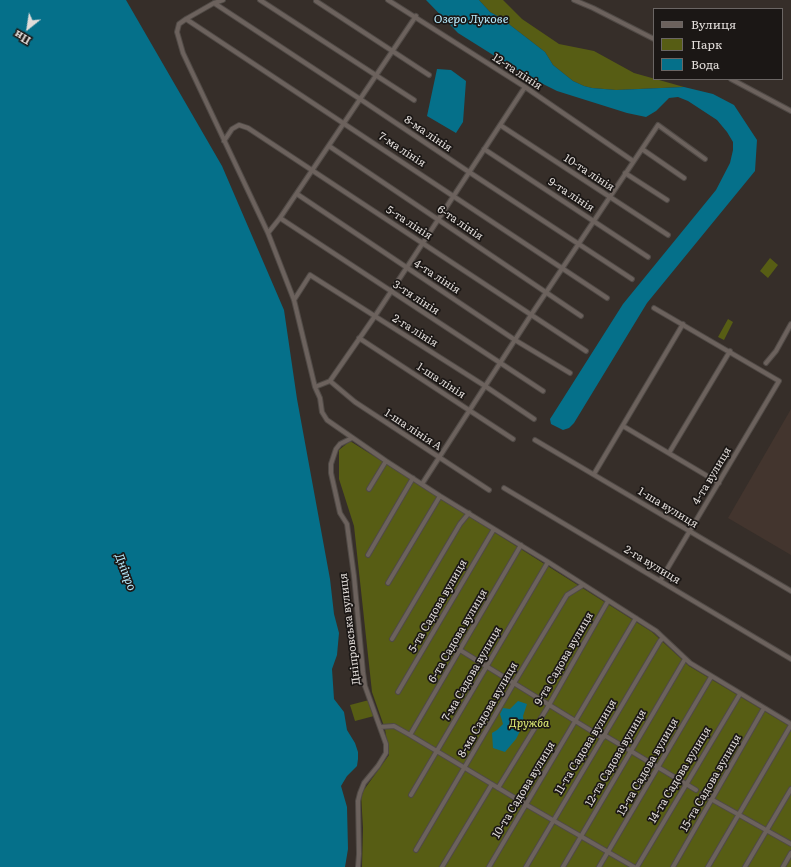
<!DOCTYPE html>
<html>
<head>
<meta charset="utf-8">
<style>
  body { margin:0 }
  #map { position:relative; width:791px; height:867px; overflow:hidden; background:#362e29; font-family:Literata,serif }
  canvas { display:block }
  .legend { position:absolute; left:653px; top:8px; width:130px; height:72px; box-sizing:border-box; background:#1b1715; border:1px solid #6b6664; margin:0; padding:5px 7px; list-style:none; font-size:12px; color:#e2ddda }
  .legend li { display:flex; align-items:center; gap:8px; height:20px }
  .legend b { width:20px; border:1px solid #6b6664 }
  .north { position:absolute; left:8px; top:8px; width:40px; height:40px; -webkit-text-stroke:3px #1b1715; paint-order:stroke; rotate:210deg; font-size:11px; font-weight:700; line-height:16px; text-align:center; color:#e2ddda }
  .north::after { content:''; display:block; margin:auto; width:14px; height:18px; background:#e2ddda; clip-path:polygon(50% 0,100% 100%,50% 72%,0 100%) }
</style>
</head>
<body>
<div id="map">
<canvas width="791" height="867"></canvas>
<ul class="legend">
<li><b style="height:5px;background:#6c625d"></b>Вулиця</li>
<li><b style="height:11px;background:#575d14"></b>Парк</li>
<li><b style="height:11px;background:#05708a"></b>Вода</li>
</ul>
<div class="north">Пн</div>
</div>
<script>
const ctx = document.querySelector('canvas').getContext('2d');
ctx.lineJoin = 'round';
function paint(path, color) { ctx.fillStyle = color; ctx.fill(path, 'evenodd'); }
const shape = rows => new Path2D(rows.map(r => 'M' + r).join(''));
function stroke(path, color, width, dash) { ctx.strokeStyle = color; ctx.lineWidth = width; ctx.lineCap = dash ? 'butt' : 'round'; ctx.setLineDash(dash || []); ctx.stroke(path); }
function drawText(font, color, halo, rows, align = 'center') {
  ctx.font = font + ' Literata,serif'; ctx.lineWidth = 3.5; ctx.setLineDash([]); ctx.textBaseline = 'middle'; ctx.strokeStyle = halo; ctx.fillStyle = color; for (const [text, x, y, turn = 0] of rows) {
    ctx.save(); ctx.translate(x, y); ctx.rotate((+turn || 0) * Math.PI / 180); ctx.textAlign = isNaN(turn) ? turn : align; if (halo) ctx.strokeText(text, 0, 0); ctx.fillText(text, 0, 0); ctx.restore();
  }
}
paint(shape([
  [791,409,791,555,728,518]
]), '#43352e');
paint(shape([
  [479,0,503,0,522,19,559,44,594,51,634,73,684,87,616,90,592,88,584,86,573,81,553,65,545,52,501,18,490,12],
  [770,258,778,265,768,278,760,271],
  [728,319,733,322,724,340,718,337],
  [350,441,652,632,689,666,791,727,791,867,362,867,363,828,361,794,389,755,385,729,372,692,354,526,339,479,339,450],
  [369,700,374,716,355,721,350,705]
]), '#575d14');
paint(shape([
  [0,0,126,0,222,166,284,310,297,399,330,579,334,614,339,633,337,655,332,669,334,699,344,712,347,730,355,743,358,752,358,759,357,766,347,776,341,786,347,807,348,849,345,867,0,867],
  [426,0,479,0,490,12,501,18,545,52,553,65,573,81,584,86,592,88,616,90,684,87,713,94,734,105,757,140,755,171,647,303,574,423,569,428,563,430,551,424,550,419,552,416,623,304,716,190,730,163,733,150,733,142,727,132,717,120,688,101,678,97,669,98,656,111,646,117,627,113,557,91,525,75,458,33],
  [437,69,451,70,466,81,463,122,456,133,427,116],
  [518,701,527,704,523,716,524,723,516,739,505,752,493,748,492,733,497,730,503,724,500,714,503,708,510,709]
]), '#05708a');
const street = shape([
  [223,0,214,3,186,19,179,24,177,32,183,53,268,233,294,300,315,387,320,398,322,412,327,420,386,461,440,496,548,562,656,631,690,663,791,724],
  [260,0,414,100],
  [388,0,525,87,633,161],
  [574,0,593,8,654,39],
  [316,1,429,75],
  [214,3,360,99,469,172,632,279],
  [186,19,607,298],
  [731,79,791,111],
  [500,125,668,235],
  [224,141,232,129,239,125,248,128,586,351],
  [329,146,581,316],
  [484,149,648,257],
  [642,149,684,178],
  [625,173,667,200],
  [297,194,515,340,570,373],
  [280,218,543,391],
  [268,233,280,218,416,16],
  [294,300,310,275,485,386,534,419],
  [654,308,779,381,660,581],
  [359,338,513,439],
  [766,363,776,351,791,324],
  [330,381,355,402,489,490],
  [315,387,330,381,375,316,525,87],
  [623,426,719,483],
  [352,438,340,444,336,449,331,464,331,473,340,513,347,524,354,576,363,672,365,686,386,744,386,753,378,766,364,783,360,793,358,801,359,854,358,867],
  [535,440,791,591],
  [669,453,730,351],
  [594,474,683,324],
  [422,484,531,315,658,125,705,159],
  [504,488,791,659],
  [369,489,386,461],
  [368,555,413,478],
  [388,583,440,496],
  [392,639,460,524,469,513],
  [460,650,603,738,604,735,696,790],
  [398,692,494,529],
  [380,727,394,726,410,735,525,804,634,867],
  [410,735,521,545],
  [498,788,549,705,608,601],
  [702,794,791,844],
  [411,795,548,562],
  [416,850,514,683,567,595,583,585],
  [442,867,492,784],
  [489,867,636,618],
  [526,867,660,641,663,638],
  [563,867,685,659],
  [599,867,711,677],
  [637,867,740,694],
  [673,867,764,708],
  [708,867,791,725],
  [745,867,791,789],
  [783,867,791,853]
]);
stroke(street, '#504a46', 6);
stroke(street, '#6c625d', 4);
drawText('11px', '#e2ddda', '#1b1715', [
  ["12-та лінія",517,72,33],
  ["8-ма лінія",428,134,34],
  ["7-ма лінія",402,150,33],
  ["10-та лінія",589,173,33],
  ["9-та лінія",571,195,33],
  ["5-та лінія",409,223,33],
  ["6-та лінія",460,223,34],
  ["4-та лінія",437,277,33],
  ["3-тя лінія",416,298,33],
  ["2-га лінія",415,331,32],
  ["1-ша лінія",441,381,33],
  ["1-ша лінія А",413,430,33],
  ["4-та вулиця",712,476,-59],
  ["1-ша вулиця",668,508,31],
  ["2-га вулиця",652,565,31],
  ["5-та Садова вулиця",438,606,-60],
  ["Дніпровська вулиця",350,629,-97],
  ["6-та Садова вулиця",458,636,-60],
  ["9-та Садова вулиця",564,659,-60],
  ["7-ма Садова вулиця",472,674,-60],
  ["8-ма Садова вулиця",488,710,-60],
  ["11-та Садова вулиця",586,747,-59],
  ["12-та Садова вулиця",616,758,-60],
  ["13-та Садова вулиця",648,767,-60],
  ["14-та Садова вулиця",680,775,-59],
  ["15-та Садова вулиця",711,783,-60],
  ["10-та Садова вулиця",524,790,-59]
]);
drawText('italic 11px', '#e2ef77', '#1b1715', [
  ["Дружба",529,724]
]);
drawText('italic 12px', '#b7ebfd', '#1b1715', [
  ["Озеро Лукове",471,19],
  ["Дніпро",125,572,69]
]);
</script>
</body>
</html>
